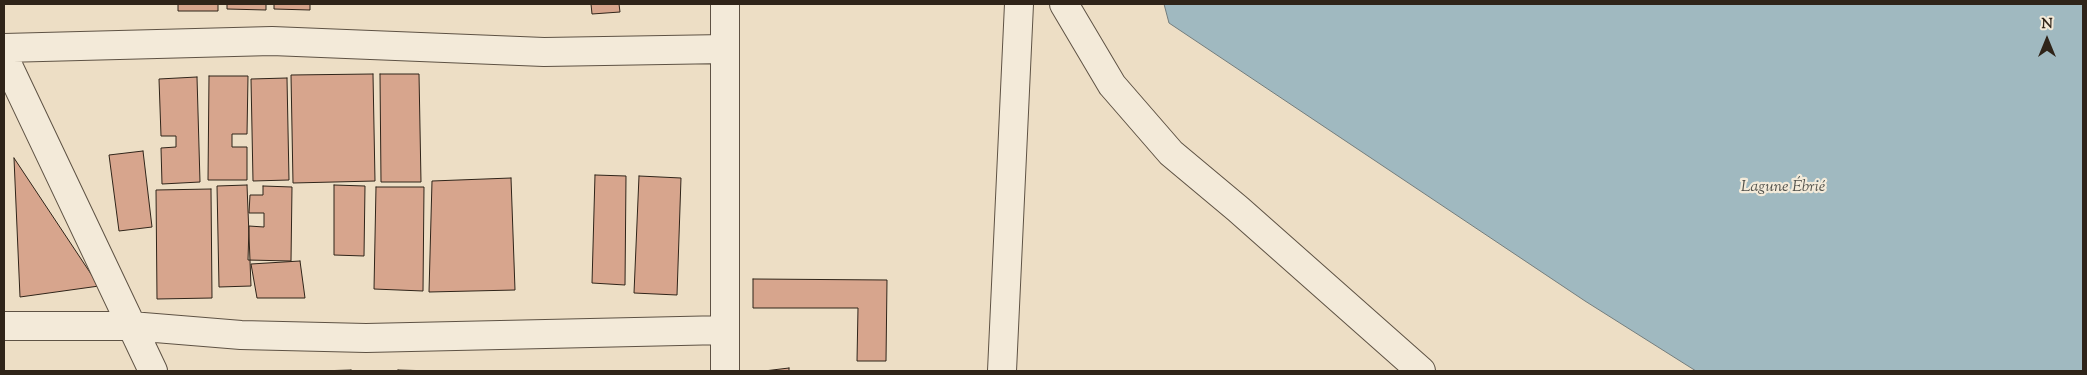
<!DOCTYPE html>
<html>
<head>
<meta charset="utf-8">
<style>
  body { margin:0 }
  #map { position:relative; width:2087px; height:375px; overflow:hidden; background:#eddec5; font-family:"Sorts Mill Goudy",serif }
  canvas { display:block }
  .frame { position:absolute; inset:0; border:5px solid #2f2419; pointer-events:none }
  .north { position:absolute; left:2022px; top:15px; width:50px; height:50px; -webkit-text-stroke:4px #f3ead9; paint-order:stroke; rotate:0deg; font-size:14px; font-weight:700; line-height:20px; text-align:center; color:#2f2419 }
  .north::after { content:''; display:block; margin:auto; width:18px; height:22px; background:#2f2419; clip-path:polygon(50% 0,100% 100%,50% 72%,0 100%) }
</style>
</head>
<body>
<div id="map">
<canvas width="2087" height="375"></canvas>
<div class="frame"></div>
<div class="north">N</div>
</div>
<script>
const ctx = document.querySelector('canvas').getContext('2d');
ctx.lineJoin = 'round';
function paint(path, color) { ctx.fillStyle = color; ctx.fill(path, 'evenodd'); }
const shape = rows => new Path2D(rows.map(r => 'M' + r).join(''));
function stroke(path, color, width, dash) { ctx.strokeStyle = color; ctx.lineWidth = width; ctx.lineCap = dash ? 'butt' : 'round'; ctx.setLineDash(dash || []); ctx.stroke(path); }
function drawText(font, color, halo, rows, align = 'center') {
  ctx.font = font + ' "Sorts Mill Goudy",serif'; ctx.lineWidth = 4.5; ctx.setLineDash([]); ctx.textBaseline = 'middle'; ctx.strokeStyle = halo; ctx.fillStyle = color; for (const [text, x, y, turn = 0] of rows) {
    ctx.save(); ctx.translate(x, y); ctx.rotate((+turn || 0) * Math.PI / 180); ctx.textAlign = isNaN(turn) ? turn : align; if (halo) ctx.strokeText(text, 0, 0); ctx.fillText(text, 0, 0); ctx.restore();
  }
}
const water = shape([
  [1164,4,2083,4,2083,371,1696,371,1585,301,1169,23,1164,4]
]);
paint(water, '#a0b9c0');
stroke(water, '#737d7d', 1);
const building = shape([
  [178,4,218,4,218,11,178,11,178,4],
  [227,4,266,4,266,10,227,9,227,4],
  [274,4,310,4,310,10,274,9,274,4],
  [591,4,619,4,620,12,592,14,591,4],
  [373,74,375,181,293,183,291,75,373,74],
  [380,74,419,74,421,182,381,182,380,74],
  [209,76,248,76,247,134,232,134,232,147,247,147,247,180,208,180,209,76],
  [197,77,200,182,162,184,161,148,176,147,176,136,161,136,159,79,197,77],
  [287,78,289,180,253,181,251,79,287,78],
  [143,151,152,227,119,231,109,155,143,151],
  [14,158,99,286,20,297,14,158],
  [595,175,626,176,625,285,592,283,595,175],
  [639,176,681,178,677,295,634,293,639,176],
  [511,178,515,290,429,292,432,181,511,178],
  [247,185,251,286,219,287,217,186,247,185],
  [334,185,365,186,364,256,334,255,334,185],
  [263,186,292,187,291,261,248,260,249,226,264,227,264,213,249,213,250,195,263,195,263,186],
  [376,187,424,187,423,291,374,289,376,187],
  [211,189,212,298,157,299,156,190,211,189],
  [300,261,305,298,257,298,251,264,300,261],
  [753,279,887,280,886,361,857,361,858,308,753,308,753,279],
  [789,368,789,371,764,371,789,368],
  [351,370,351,371,318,371,351,370],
  [398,370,434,371,398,371,398,370]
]);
paint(building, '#d7a58d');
stroke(building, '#2f2419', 1);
const street = shape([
  [725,4,725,371],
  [1064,4,1112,85,1171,153,1238,209,1421,371],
  [4,48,272,41,544,52,725,49],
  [4,57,153,371],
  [4,326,131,326,241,335,366,338,725,330],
  [1002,371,1019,4]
]);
stroke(street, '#5e5244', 30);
stroke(street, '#f3ead9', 28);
drawText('italic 16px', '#51514b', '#f3ead9', [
  ["Lagune Ébrié",1783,188]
]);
</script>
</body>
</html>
